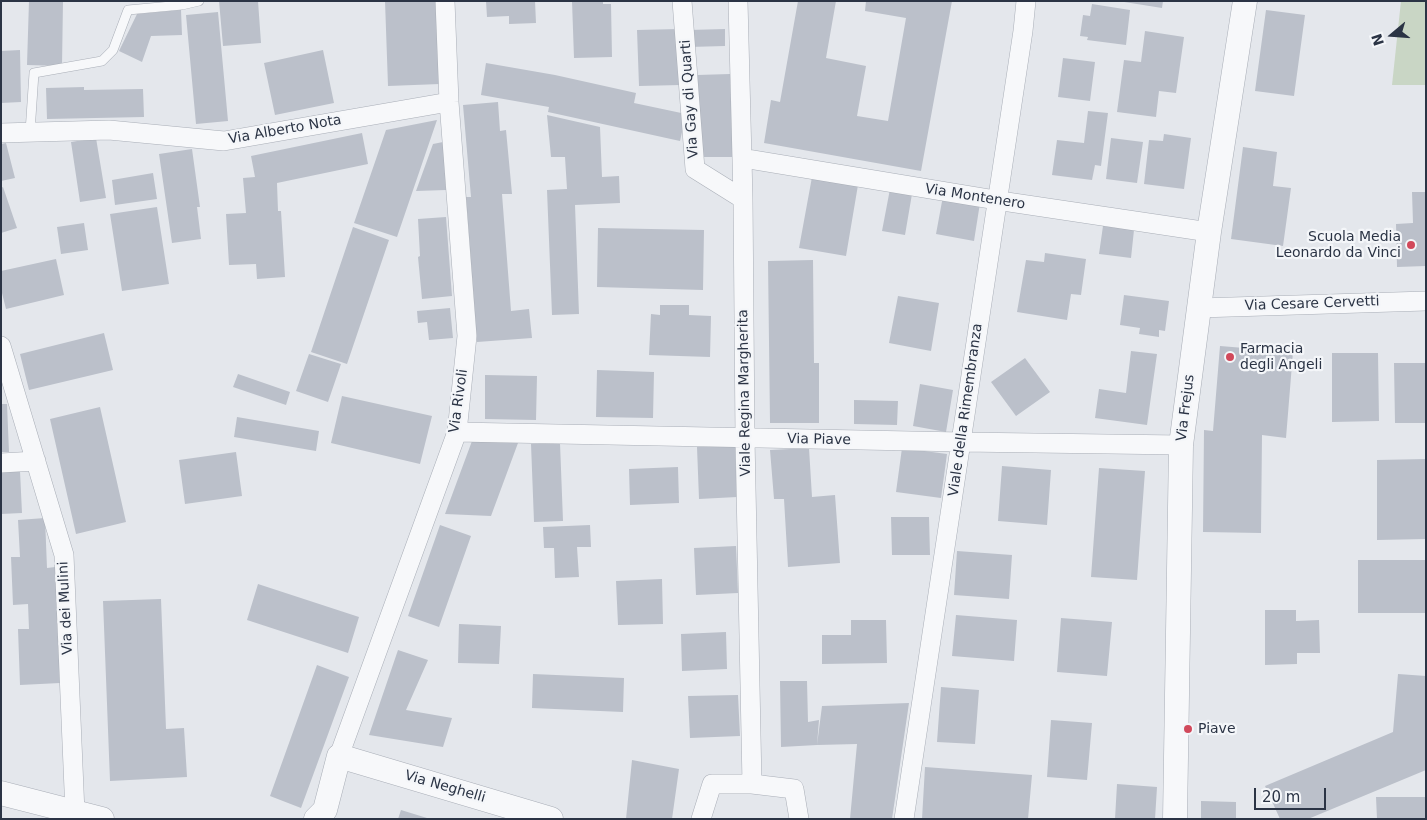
<!DOCTYPE html>
<html>
<head>
<meta charset="utf-8">
<style>
  body { margin:0 }
  #map { position:relative; width:1427px; height:820px; overflow:hidden; background:#e4e7ec; font-family:"DejaVu Sans",sans-serif }
  canvas { display:block }
  .frame { position:absolute; inset:0; border:2px solid #2b3445; pointer-events:none }
  .north { position:absolute; left:1367px; top:10px; width:50px; height:50px; -webkit-text-stroke:4px #f4f6f9; paint-order:stroke; rotate:252deg; font-size:14px; font-weight:700; line-height:20px; text-align:center; color:#2b3445 }
  .north::after { content:''; display:block; margin:auto; width:18px; height:22px; background:#2b3445; clip-path:polygon(50% 0,100% 100%,50% 72%,0 100%) }
  .scale { position:absolute; left:1254px; top:788px; width:72px; height:22px; box-sizing:border-box; border:2px solid #2b3445; border-top:0; padding-left:6px; font-size:15px; line-height:18px; white-space:nowrap; color:#2b3445; -webkit-text-stroke:4px #f4f6f9; paint-order:stroke }
</style>
</head>
<body>
<div id="map">
<canvas width="1427" height="820"></canvas>
<div class="frame"></div>
<div class="north">N</div>
<div class="scale">20 m</div>
</div>
<script>
const ctx = document.querySelector('canvas').getContext('2d');
ctx.lineJoin = 'round';
function paint(path, color) { ctx.fillStyle = color; ctx.fill(path, 'evenodd'); }
const shape = rows => new Path2D(rows.map(r => 'M' + r).join(''));
function stroke(path, color, width, dash) { ctx.strokeStyle = color; ctx.lineWidth = width; ctx.lineCap = dash ? 'butt' : 'round'; ctx.setLineDash(dash || []); ctx.stroke(path); }
function drawText(font, color, halo, rows, align = 'center') {
  ctx.font = font + ' "DejaVu Sans",sans-serif'; ctx.lineWidth = 4.5; ctx.setLineDash([]); ctx.textBaseline = 'middle'; ctx.strokeStyle = halo; ctx.fillStyle = color; for (const [text, x, y, turn = 0] of rows) {
    ctx.save(); ctx.translate(x, y); ctx.rotate((+turn || 0) * Math.PI / 180); ctx.textAlign = isNaN(turn) ? turn : align; if (halo) ctx.strokeText(text, 0, 0); ctx.fillText(text, 0, 0); ctx.restore();
  }
}
paint(shape([
  [1401,1,1426,1,1426,85,1392,85]
]), '#c9d6c5');
paint(shape([
  [29,1,63,1,62,66,27,65],
  [219,1,258,1,261,43,223,46],
  [385,1,436,1,440,84,388,86],
  [486,1,535,1,536,23,509,24,509,16,487,17],
  [572,1,603,1,603,4,611,4,612,57,574,58],
  [798,1,836,1,826,58,866,66,857,116,888,121,906,18,865,11,866,1,952,1,921,171,764,143,771,100,780,102],
  [1118,1,1163,1,1162,8],
  [1092,4,1130,10,1126,45,1087,40,1088,37,1080,36,1083,15,1090,16],
  [181,10,182,35,151,36,142,62,119,51,137,14],
  [1266,10,1305,15,1294,96,1255,91],
  [218,12,228,121,196,124,186,15],
  [679,29,680,85,639,86,637,30],
  [725,29,725,46,689,47,689,30],
  [1145,31,1184,37,1176,93,1159,91,1156,117,1117,112,1124,60,1141,62],
  [20,50,21,102,1,103,1,51],
  [323,50,334,103,275,115,264,63],
  [1063,58,1095,62,1090,101,1058,97],
  [486,63,555,75,636,93,634,103,686,114,680,141,548,112,549,107,481,95],
  [730,74,733,157,699,157,697,75],
  [84,87,84,90,143,89,144,117,47,119,46,88],
  [498,102,500,131,506,130,512,194,502,194,511,311,529,309,532,338,477,342,466,197,471,197,463,105],
  [1088,111,1108,113,1101,166,1095,165,1092,180,1052,175,1057,140,1084,143],
  [547,115,600,127,602,177,619,176,620,203,575,205,579,314,552,315,547,190,567,189,565,157,551,157],
  [437,120,397,237,354,223,386,130],
  [362,133,368,164,277,183,278,211,281,211,285,277,257,279,256,264,229,265,226,214,246,213,243,178,255,177,251,156],
  [1164,134,1191,138,1184,189,1144,184,1149,140,1163,141],
  [96,138,106,198,80,202,71,142],
  [1111,138,1143,142,1137,183,1106,179],
  [443,142,446,190,416,191,433,144],
  [6,143,15,178,1,181,1,144],
  [1243,147,1277,152,1273,186,1291,188,1283,246,1231,239],
  [192,149,200,207,197,207,201,239,172,243,159,154],
  [153,173,157,199,115,205,112,180],
  [812,177,858,185,846,256,799,248],
  [3,187,17,228,1,233,1,188],
  [890,189,912,194,905,235,882,231],
  [1412,192,1426,192,1426,266,1397,267,1396,224,1413,223],
  [943,196,980,203,974,241,936,234],
  [157,207,169,284,122,291,110,214],
  [446,217,452,296,422,299,418,257,420,256,418,219],
  [84,223,88,250,61,254,57,227],
  [1103,226,1134,230,1131,258,1099,254],
  [353,227,389,240,347,364,311,352],
  [598,228,704,230,703,290,597,287],
  [1045,253,1086,259,1081,295,1071,294,1067,320,1017,312,1026,260,1044,262],
  [56,259,64,295,6,309,1,289,1,271],
  [813,260,814,363,819,363,819,423,770,423,768,261],
  [1124,295,1169,301,1165,331,1159,330,1159,337,1139,334,1140,328,1120,325],
  [898,296,939,303,931,351,889,343],
  [660,305,689,305,689,315,711,316,710,357,649,355,651,314,660,315],
  [450,308,453,338,429,340,427,322,418,323,417,311],
  [104,333,113,370,29,390,20,354],
  [1220,346,1293,352,1286,438,1262,435,1261,533,1203,532,1204,430,1213,431],
  [1131,351,1157,354,1147,425,1095,418,1099,389,1126,393],
  [1332,353,1378,353,1379,421,1332,422],
  [309,354,341,364,328,402,296,391],
  [1025,358,1050,392,1016,416,991,382],
  [1394,363,1426,363,1426,423,1395,423],
  [597,370,654,372,653,418,596,417],
  [238,374,290,392,286,405,233,387],
  [485,375,537,376,536,420,485,419],
  [920,384,953,390,946,432,913,426],
  [342,396,432,416,420,464,331,443],
  [854,400,898,401,897,425,854,424],
  [1,404,7,404,9,452,1,452],
  [100,407,126,522,76,534,50,419],
  [237,417,319,431,316,451,234,437],
  [472,441,518,443,491,516,445,514],
  [560,443,563,521,534,522,531,444],
  [735,446,737,497,699,499,697,447],
  [809,448,812,497,835,495,840,563,788,567,784,499,774,499,770,450],
  [902,448,947,454,941,498,896,492],
  [236,452,242,496,185,504,179,460],
  [1426,459,1426,539,1377,540,1377,460],
  [1002,466,1051,470,1047,525,998,521],
  [678,467,679,503,630,505,629,469],
  [1099,468,1145,471,1137,580,1091,577],
  [1,471,20,471,22,513,1,514],
  [891,517,929,517,930,555,892,555],
  [45,518,47,568,55,567,60,683,20,685,18,629,29,629,28,604,13,605,11,557,20,557,18,520],
  [440,525,471,536,439,627,408,616],
  [590,525,591,547,577,547,579,577,555,578,554,548,544,548,543,527],
  [736,546,738,593,696,595,694,548],
  [957,551,1012,555,1009,599,954,595],
  [1358,560,1426,560,1426,613,1358,613],
  [662,579,663,624,618,625,616,581],
  [258,584,359,617,348,653,247,620],
  [161,599,166,729,184,728,187,777,110,781,103,601],
  [1265,610,1296,610,1296,621,1319,620,1320,653,1297,653,1297,664,1265,665],
  [956,615,1017,620,1014,661,952,656],
  [1061,618,1112,622,1107,676,1057,672],
  [851,620,886,620,887,663,822,664,822,635,851,635],
  [459,624,501,626,499,664,458,663],
  [726,632,727,669,682,671,681,634],
  [398,650,428,660,406,710,452,718,443,747,369,735],
  [317,665,349,677,301,808,270,796],
  [533,674,624,678,623,712,532,708],
  [1398,674,1426,676,1426,770,1308,819,1280,819,1265,786,1393,732],
  [780,681,807,681,808,722,819,720,817,745,781,747],
  [941,687,979,690,975,744,937,742],
  [738,695,740,736,690,738,688,696],
  [909,703,892,819,850,819,857,744,817,745,822,706],
  [1051,720,1092,723,1087,780,1047,777],
  [632,760,679,769,672,819,626,819],
  [925,767,1032,775,1028,819,922,819],
  [1117,784,1157,787,1155,819,1115,819],
  [1376,797,1425,797,1425,819,1377,819],
  [1201,801,1236,802,1236,819,1201,819],
  [401,810,427,818,427,819,398,819]
]), '#bbc0ca');
const service = shape([
  [30,132,34,73,102,61,113,50,128,10,182,5,199,1]
]);
const minor = shape([
  [682,1,695,169,743,199],
  [738,1,743,199,745,438,752,784],
  [1,133,109,130,224,141,449,102],
  [742,158,1008,202,1209,232],
  [1199,308,1426,301],
  [1,346,64,555,75,813],
  [457,432,962,442,1181,445],
  [1,463,36,461],
  [339,756,457,432,467,336,449,102,445,1],
  [701,819,712,784,752,784,794,789,799,819],
  [904,819,1023,31,1026,1]
]);
const tertiary = shape([
  [1,793,102,819],
  [316,819,325,810,339,756,551,819],
  [1175,819,1181,445,1209,232,1245,1]
]);
stroke(service, '#a9aeb7', 10);
stroke(minor, '#a9aeb7', 20);
stroke(tertiary, '#a9aeb7', 25);
stroke(service, '#f7f8fa', 9);
stroke(minor, '#f7f8fa', 19);
stroke(tertiary, '#f7f8fa', 24);
for (const [x, y, r, color] of [
  [1411,245,5,"#d1495b"],
  [1230,357,5,"#d1495b"],
  [1188,729,5,"#d1495b"]
]) { const dot = new Path2D(); dot.arc(x, y, r, 0, 2 * Math.PI); ctx.fillStyle = color; ctx.fill(dot); stroke(dot, '#f4f6f9', 2); }
drawText('14px', '#2b3445', '#f4f6f9', [
  ["Via Gay di Quarti",690,99,-94],
  ["Via Alberto Nota",285,130,-10],
  ["Via Montenero",975,197,9],
  ["Via Cesare Cervetti",1312,304,-2],
  ["Viale Regina Margherita",745,393,-91],
  ["Via Rivoli",459,401,-82],
  ["Via Frejus",1186,408,-83],
  ["Viale della Rimembranza",966,410,-82],
  ["Via Piave",819,440,1],
  ["Via dei Mulini",66,608,-93],
  ["Via Neghelli",445,787,16]
]);
drawText('14px', '#2b3445', '#f4f6f9', [
  ["Scuola Media",1401,237,"right"],
  ["Leonardo da Vinci",1401,253,"right"],
  ["Farmacia",1240,349],
  ["degli Angeli",1240,365],
  ["Piave",1198,729]
], 'left');
</script>
</body>
</html>
